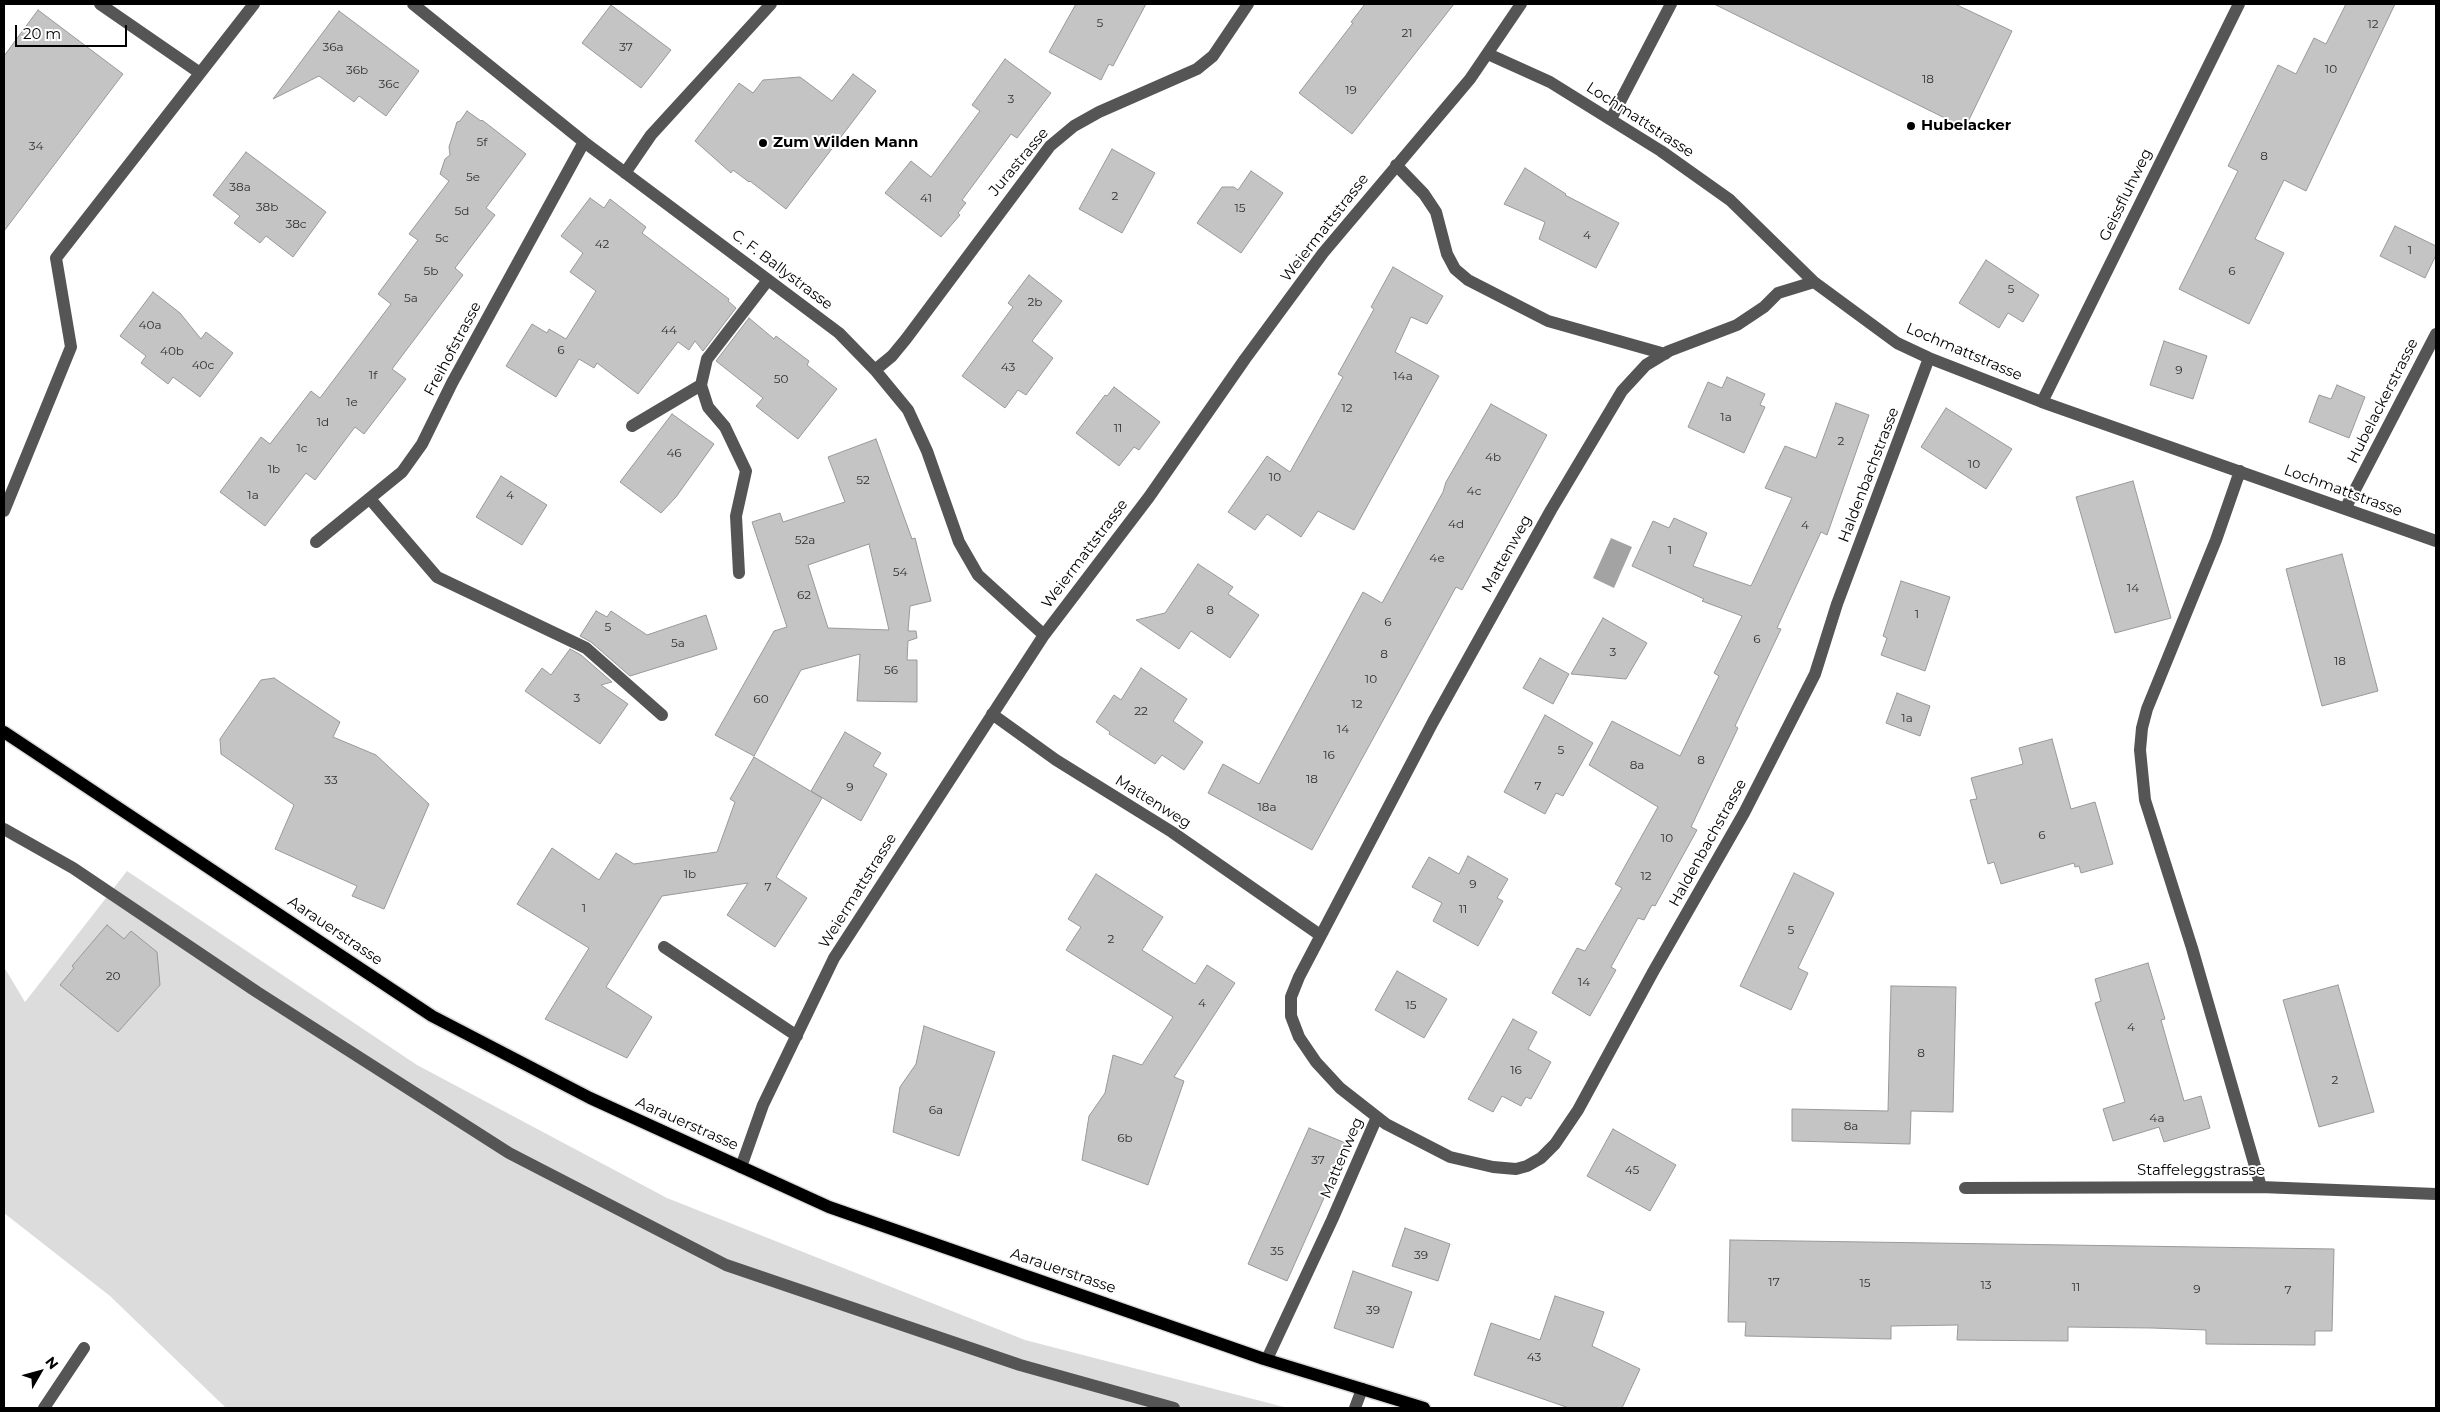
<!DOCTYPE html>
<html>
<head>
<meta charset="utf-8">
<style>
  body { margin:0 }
  #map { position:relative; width:2440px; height:1412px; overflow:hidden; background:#fff; font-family:Montserrat,sans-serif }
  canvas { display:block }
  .frame { position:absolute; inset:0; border:5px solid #000; pointer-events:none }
  .north { position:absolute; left:15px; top:1347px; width:50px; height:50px; -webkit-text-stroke:4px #fff; paint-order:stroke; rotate:52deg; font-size:14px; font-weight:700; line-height:20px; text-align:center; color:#000 }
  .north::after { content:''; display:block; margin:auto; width:18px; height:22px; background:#000; clip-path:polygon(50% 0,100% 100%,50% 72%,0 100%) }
  .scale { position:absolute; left:15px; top:25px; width:112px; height:22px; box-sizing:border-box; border:2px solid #000; border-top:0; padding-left:6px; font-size:15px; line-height:18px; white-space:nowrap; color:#000; -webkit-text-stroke:4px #fff; paint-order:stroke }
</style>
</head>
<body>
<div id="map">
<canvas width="2440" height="1412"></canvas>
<div class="frame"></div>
<div class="north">N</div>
<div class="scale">20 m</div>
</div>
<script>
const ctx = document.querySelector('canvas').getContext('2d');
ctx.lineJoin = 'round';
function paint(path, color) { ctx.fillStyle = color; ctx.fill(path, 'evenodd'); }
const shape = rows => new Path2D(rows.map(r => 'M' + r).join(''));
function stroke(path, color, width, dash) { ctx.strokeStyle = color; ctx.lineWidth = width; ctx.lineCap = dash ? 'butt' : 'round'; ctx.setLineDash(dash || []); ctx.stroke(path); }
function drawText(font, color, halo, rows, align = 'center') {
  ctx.font = font + ' Montserrat,sans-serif'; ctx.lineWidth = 4; ctx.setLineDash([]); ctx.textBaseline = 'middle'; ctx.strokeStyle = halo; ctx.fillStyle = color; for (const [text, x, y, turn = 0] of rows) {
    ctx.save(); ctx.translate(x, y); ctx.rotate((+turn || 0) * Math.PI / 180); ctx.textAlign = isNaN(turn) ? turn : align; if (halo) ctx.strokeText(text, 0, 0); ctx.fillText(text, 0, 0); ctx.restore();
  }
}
paint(shape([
  [127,871,417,1065,667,1198,1025,1340,1288,1408,226,1408,110,1296,4,1213,4,967,25,1002]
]), '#dcdcdc');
paint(shape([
  [1611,538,1632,547,1614,588,1593,578]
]), '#a3a3a3');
const building = shape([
  [1076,4,1146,4,1113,66,1109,64,1101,80,1049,52,1076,4],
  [1365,4,1454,4,1352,134,1299,93,1353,23,1351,22,1365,4],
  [1714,4,1955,4,2012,31,1965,128,1714,4],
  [2346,4,2395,4,2306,191,2284,180,2255,239,2284,253,2249,324,2179,289,2238,171,2228,166,2278,65,2296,74,2314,38,2326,44,2346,4],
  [611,5,671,50,641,88,582,43,611,5],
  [38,10,123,74,4,231,4,56,38,10],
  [339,11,419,71,386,116,359,96,354,102,319,76,273,99,339,11],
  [1005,59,1051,93,1017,138,1011,134,962,200,966,203,958,213,960,215,941,237,885,193,911,161,931,177,980,111,972,105,1005,59],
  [853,74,876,91,786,209,750,181,749,182,733,170,731,173,695,141,739,83,753,93,763,80,800,77,832,101,853,74],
  [467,111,481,121,482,120,526,154,486,208,495,215,455,268,463,275,392,369,406,379,364,434,355,427,315,480,306,473,265,526,220,492,261,437,270,444,311,391,320,398,391,304,378,294,418,240,409,234,449,181,440,174,445,159,450,155,449,147,457,122,460,121,467,111],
  [1112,149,1155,173,1122,233,1079,209,1112,149],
  [246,152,326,212,293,257,266,236,260,243,234,223,240,216,213,195,246,152],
  [1525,168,1566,194,1565,195,1619,223,1596,268,1539,239,1545,222,1504,204,1525,168],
  [1251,171,1283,193,1241,253,1197,223,1222,187,1234,187,1238,190,1251,171],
  [590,198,604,208,610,199,646,227,642,233,729,299,728,301,736,308,703,351,695,341,689,350,678,342,638,394,597,363,594,368,579,359,556,397,506,366,532,324,547,333,549,329,566,339,596,291,570,272,583,253,561,236,590,198],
  [2395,226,2436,246,2436,255,2425,278,2380,256,2395,226],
  [1986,260,2039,295,2023,322,2008,313,1999,328,1959,303,1986,260],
  [1393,267,1443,296,1427,324,1411,317,1395,352,1439,376,1354,530,1318,511,1301,537,1267,514,1255,530,1228,512,1267,456,1290,472,1343,377,1338,374,1374,309,1371,307,1393,267],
  [1029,275,1062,301,1032,341,1053,358,1026,395,1018,390,1005,408,962,376,1013,307,1008,303,1029,275],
  [153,292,180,313,201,339,206,332,233,353,200,397,173,377,168,384,141,363,146,356,120,336,153,292],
  [749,318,774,339,776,336,809,361,807,365,837,389,798,439,756,406,763,398,716,361,749,318],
  [2164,341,2207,356,2193,399,2150,385,2164,341],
  [1727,377,1765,394,1760,405,1765,407,1744,453,1688,427,1708,382,1722,388,1727,377],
  [2337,385,2365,397,2349,438,2309,422,2319,395,2331,399,2337,385],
  [1114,387,1160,422,1139,450,1134,447,1119,466,1076,433,1105,395,1107,396,1114,387],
  [1836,403,1869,415,1827,535,1821,532,1777,628,1781,629,1735,726,1738,728,1691,827,1697,830,1655,906,1652,905,1644,920,1638,918,1611,967,1616,970,1590,1016,1552,993,1577,948,1585,951,1622,888,1615,884,1658,807,1589,765,1612,721,1680,756,1719,676,1714,673,1742,616,1702,601,1704,599,1632,566,1653,521,1669,528,1674,518,1707,533,1693,566,1751,586,1792,498,1765,488,1785,446,1816,458,1836,403],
  [1491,404,1547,435,1462,590,1456,587,1312,850,1208,793,1223,764,1259,784,1363,592,1382,603,1443,492,1446,482,1491,404],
  [1946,408,2012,449,1986,489,1921,447,1946,408],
  [672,414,714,444,676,497,661,513,620,482,672,414],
  [876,439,912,539,915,538,931,601,910,606,908,631,916,631,917,638,908,641,907,660,917,660,917,702,857,701,860,654,801,670,754,756,715,735,774,631,787,627,752,522,780,513,783,522,845,502,828,457,876,439],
  [869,544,889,630,828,628,808,565,869,544],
  [501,476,547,505,522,545,476,517,501,476],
  [2133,481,2171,618,2115,633,2076,497,2133,481],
  [2342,554,2378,691,2322,706,2286,569,2342,554],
  [1198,564,1233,587,1228,594,1259,615,1230,658,1191,631,1179,649,1136,620,1165,613,1198,564],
  [1901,581,1950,597,1925,671,1881,655,1887,638,1883,636,1901,581],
  [596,611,607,617,611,611,647,635,706,615,717,649,630,676,591,642,580,636,596,611],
  [1603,618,1647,643,1626,679,1571,674,1603,618],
  [570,649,581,655,612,682,601,685,628,704,600,744,525,691,542,668,551,675,570,649],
  [1540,658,1569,674,1553,704,1523,688,1540,658],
  [1141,668,1187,699,1173,721,1203,742,1184,770,1162,755,1155,764,1109,734,1110,732,1096,722,1114,695,1121,700,1141,668],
  [274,678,340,722,333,737,376,755,429,804,384,909,352,896,357,886,275,849,294,805,221,754,220,739,261,680,274,678],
  [1897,693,1930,706,1920,736,1886,723,1897,693],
  [1545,715,1593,743,1563,796,1556,793,1545,814,1504,792,1545,715],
  [845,732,881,753,873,766,887,774,861,821,811,791,845,732],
  [2052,739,2071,809,2095,802,2113,864,2081,873,2079,866,2075,867,2074,863,2001,884,1994,862,1988,864,1970,800,1977,799,1971,778,2023,764,2019,748,2052,739],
  [754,757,822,798,776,877,807,898,775,947,727,915,748,883,662,896,606,987,652,1017,627,1058,545,1019,589,948,517,904,552,848,599,880,616,853,634,864,717,852,735,802,730,799,754,757],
  [1468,856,1508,879,1497,898,1503,901,1478,946,1433,921,1442,903,1412,887,1429,857,1459,874,1468,856],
  [1794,873,1834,893,1798,968,1808,973,1791,1010,1740,986,1794,873],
  [1096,874,1163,917,1142,950,1195,984,1207,965,1235,983,1174,1077,1184,1081,1148,1185,1082,1160,1089,1116,1105,1093,1113,1055,1142,1065,1173,1017,1066,950,1081,927,1068,919,1096,874],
  [107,925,124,939,131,931,157,952,160,985,118,1032,60,985,74,968,72,966,107,925],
  [2148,963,2165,1019,2161,1020,2184,1101,2201,1096,2210,1128,2164,1142,2159,1127,2113,1141,2103,1109,2125,1102,2095,1003,2101,1001,2095,979,2148,963],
  [1397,971,1447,999,1424,1038,1375,1010,1397,971],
  [2338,985,2374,1112,2319,1127,2283,1000,2338,985],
  [1891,986,1956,987,1953,1112,1911,1111,1910,1144,1792,1141,1792,1109,1888,1111,1891,986],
  [1513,1019,1537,1032,1528,1049,1551,1062,1531,1099,1526,1097,1521,1106,1502,1096,1493,1112,1468,1099,1513,1019],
  [924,1026,995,1052,959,1156,893,1132,900,1087,916,1064,924,1026],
  [1309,1128,1348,1144,1287,1281,1248,1264,1309,1128],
  [1613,1129,1676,1165,1650,1211,1587,1176,1613,1129],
  [1405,1228,1450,1244,1438,1281,1392,1266,1405,1228],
  [1730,1240,2334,1249,2332,1331,2315,1331,2315,1345,2206,1344,2206,1330,2152,1328,2068,1327,2068,1341,1957,1340,1958,1325,1891,1326,1891,1339,1745,1336,1746,1322,1728,1322,1730,1240],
  [1353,1271,1412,1292,1393,1348,1334,1328,1353,1271],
  [1555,1296,1604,1312,1592,1346,1640,1369,1622,1408,1569,1408,1474,1375,1491,1323,1540,1340,1555,1296]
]);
paint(building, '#c4c4c4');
stroke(building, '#999', 1);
const major = shape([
  [4,732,432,1016,590,1098,829,1207,1264,1359,1424,1408]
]);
stroke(major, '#dbdbdb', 15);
stroke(shape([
  [100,4,200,73],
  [413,4,584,142,839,333,875,370,908,410,927,451,959,542,978,575,1044,635],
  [1488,54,1550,82,1661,151,1730,200,1814,282,1897,343,1929,358,2042,402,2436,541],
  [1611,119,1671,4],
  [1396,165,1424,194,1436,212,1447,254,1455,269,1468,280,1548,321,1665,354],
  [625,173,651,135,771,4],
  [1814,282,1778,293,1764,307,1737,325,1669,351,1646,365,1622,391,1551,510,1433,722,1299,977,1291,997,1291,1016,1299,1037,1316,1062,1340,1088,1386,1124,1450,1157,1493,1167,1516,1169,1527,1166,1541,1158,1555,1144,1578,1110,1653,972,1744,813,1815,674,1837,604,1929,358],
  [875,370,892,356,906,339,1050,146,1074,126,1099,112,1197,69,1213,56,1248,4],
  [2042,402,2239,4],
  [632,426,701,385],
  [2240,471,2216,540,2147,709,2142,728,2140,750,2145,800,2192,948,2261,1187],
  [370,499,437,577,586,648,662,715],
  [2345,509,2436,334],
  [4,511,71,347,56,258,254,4],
  [316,542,402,472,422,444,452,383,584,142],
  [739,573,736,516,746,471,725,427,708,407,701,385,707,359,768,280],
  [992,714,1056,760,1172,832,1320,935],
  [4,829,73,868,257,992,509,1153,726,1265,1020,1365,1174,1408],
  [664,947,797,1036],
  [741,1167,763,1105,834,958,1044,635,1149,497,1245,359,1323,253,1470,79,1521,4],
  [1965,1188,2261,1187,2436,1194],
  [1267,1359,1332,1220,1377,1117],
  [44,1408,84,1348],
  [1355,1408,1362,1389]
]), '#555', 12);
stroke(major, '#000', 12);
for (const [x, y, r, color] of [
  [1911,126,5,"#000"],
  [763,143,5,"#000"]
]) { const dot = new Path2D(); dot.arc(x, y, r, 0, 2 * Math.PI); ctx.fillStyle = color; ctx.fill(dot); stroke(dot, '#fff', 2); }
drawText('12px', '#313131', null, [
  ["5",1100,23],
  ["12",2373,24],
  ["21",1407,33],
  ["36a",333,47],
  ["37",626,47],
  ["10",2331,69],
  ["36b",357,70],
  ["18",1928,79],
  ["36c",389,84],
  ["19",1351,90],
  ["3",1011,99],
  ["5f",482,142],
  ["34",36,146],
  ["8",2264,156],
  ["5e",473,177],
  ["38a",240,187],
  ["2",1115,196],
  ["41",926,198],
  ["38b",267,207],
  ["15",1240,208],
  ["5d",462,211],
  ["38c",296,224],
  ["4",1587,235],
  ["5c",442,238],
  ["42",602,244],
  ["1",2410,250],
  ["5b",431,271],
  ["6",2232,271],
  ["5",2011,289],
  ["5a",411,298],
  ["2b",1035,302],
  ["40a",150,325],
  ["44",669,330],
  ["6",561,350],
  ["40b",172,351],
  ["40c",203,365],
  ["43",1008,367],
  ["9",2179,370],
  ["1f",373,375],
  ["14a",1403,376],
  ["50",781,379],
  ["1e",352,402],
  ["12",1347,408],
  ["1a",1726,417],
  ["1d",323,422],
  ["11",1118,428],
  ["2",1841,441],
  ["1c",302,448],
  ["46",674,453],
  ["4b",1493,457],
  ["10",1974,464],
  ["1b",274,469],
  ["10",1275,477],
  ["52",863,480],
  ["4c",1474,491],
  ["1a",253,495],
  ["4",510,495],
  ["4d",1456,524],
  ["4",1805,525],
  ["52a",805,540],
  ["1",1670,550],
  ["4e",1437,558],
  ["54",900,572],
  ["14",2133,588],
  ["62",804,595],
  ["8",1210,610],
  ["1",1917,614],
  ["6",1388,622],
  ["5",608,627],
  ["6",1757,639],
  ["5a",678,643],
  ["3",1613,652],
  ["8",1384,654],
  ["18",2340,661],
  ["56",891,670],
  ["10",1371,679],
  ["3",577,698],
  ["60",761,699],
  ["12",1357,704],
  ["22",1141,711],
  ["1a",1907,718],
  ["14",1343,729],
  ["5",1561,750],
  ["16",1329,755],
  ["8",1701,760],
  ["8a",1637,765],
  ["18",1312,779],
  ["33",331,780],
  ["7",1538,786],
  ["9",850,787],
  ["18a",1267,807],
  ["6",2042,835],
  ["10",1667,838],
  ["1b",690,874],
  ["12",1646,876],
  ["9",1473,884],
  ["7",768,887],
  ["1",584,908],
  ["11",1463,909],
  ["5",1791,930],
  ["2",1111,939],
  ["20",113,976],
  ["14",1584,982],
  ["4",1202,1003],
  ["15",1411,1005],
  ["4",2131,1027],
  ["8",1921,1053],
  ["16",1516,1070],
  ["2",2335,1080],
  ["6a",936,1110],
  ["4a",2157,1118],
  ["8a",1851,1126],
  ["6b",1125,1138],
  ["37",1318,1160],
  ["45",1632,1170],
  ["35",1277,1251],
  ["39",1421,1255],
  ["17",1774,1282],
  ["15",1865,1283],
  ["13",1986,1285],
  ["11",2076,1287],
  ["9",2197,1289],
  ["7",2288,1290],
  ["39",1373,1310],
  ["43",1534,1357]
]);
drawText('15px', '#000', '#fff', [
  ["Lochmattstrasse",1640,120,33],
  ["Jurastrasse",1019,162,-50],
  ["Geissfluhweg",2126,195,-64],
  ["Weiermattstrasse",1325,228,-52],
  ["C. F. Ballystrasse",782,270,37],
  ["Freihofstrasse",453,349,-62],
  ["Lochmattstrasse",1964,352,23],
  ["Hubelackerstrasse",2383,401,-63],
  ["Haldenbachstrasse",1869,475,-69],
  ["Lochmattstrasse",2343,491,20],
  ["Weiermattstrasse",1085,554,-53],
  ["Mattenweg",1507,554,-61],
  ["Mattenweg",1153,802,32],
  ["Haldenbachstrasse",1708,843,-61],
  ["Weiermattstrasse",858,891,-58],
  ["Aarauerstrasse",335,931,34],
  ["Aarauerstrasse",687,1124,24],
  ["Mattenweg",1342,1158,-67],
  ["Staffeleggstrasse",2201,1171],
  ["Aarauerstrasse",1063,1271,19]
]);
drawText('bold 15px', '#000', '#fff', [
  ["Hubelacker",1921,126],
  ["Zum Wilden Mann",773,143]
], 'left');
</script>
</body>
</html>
